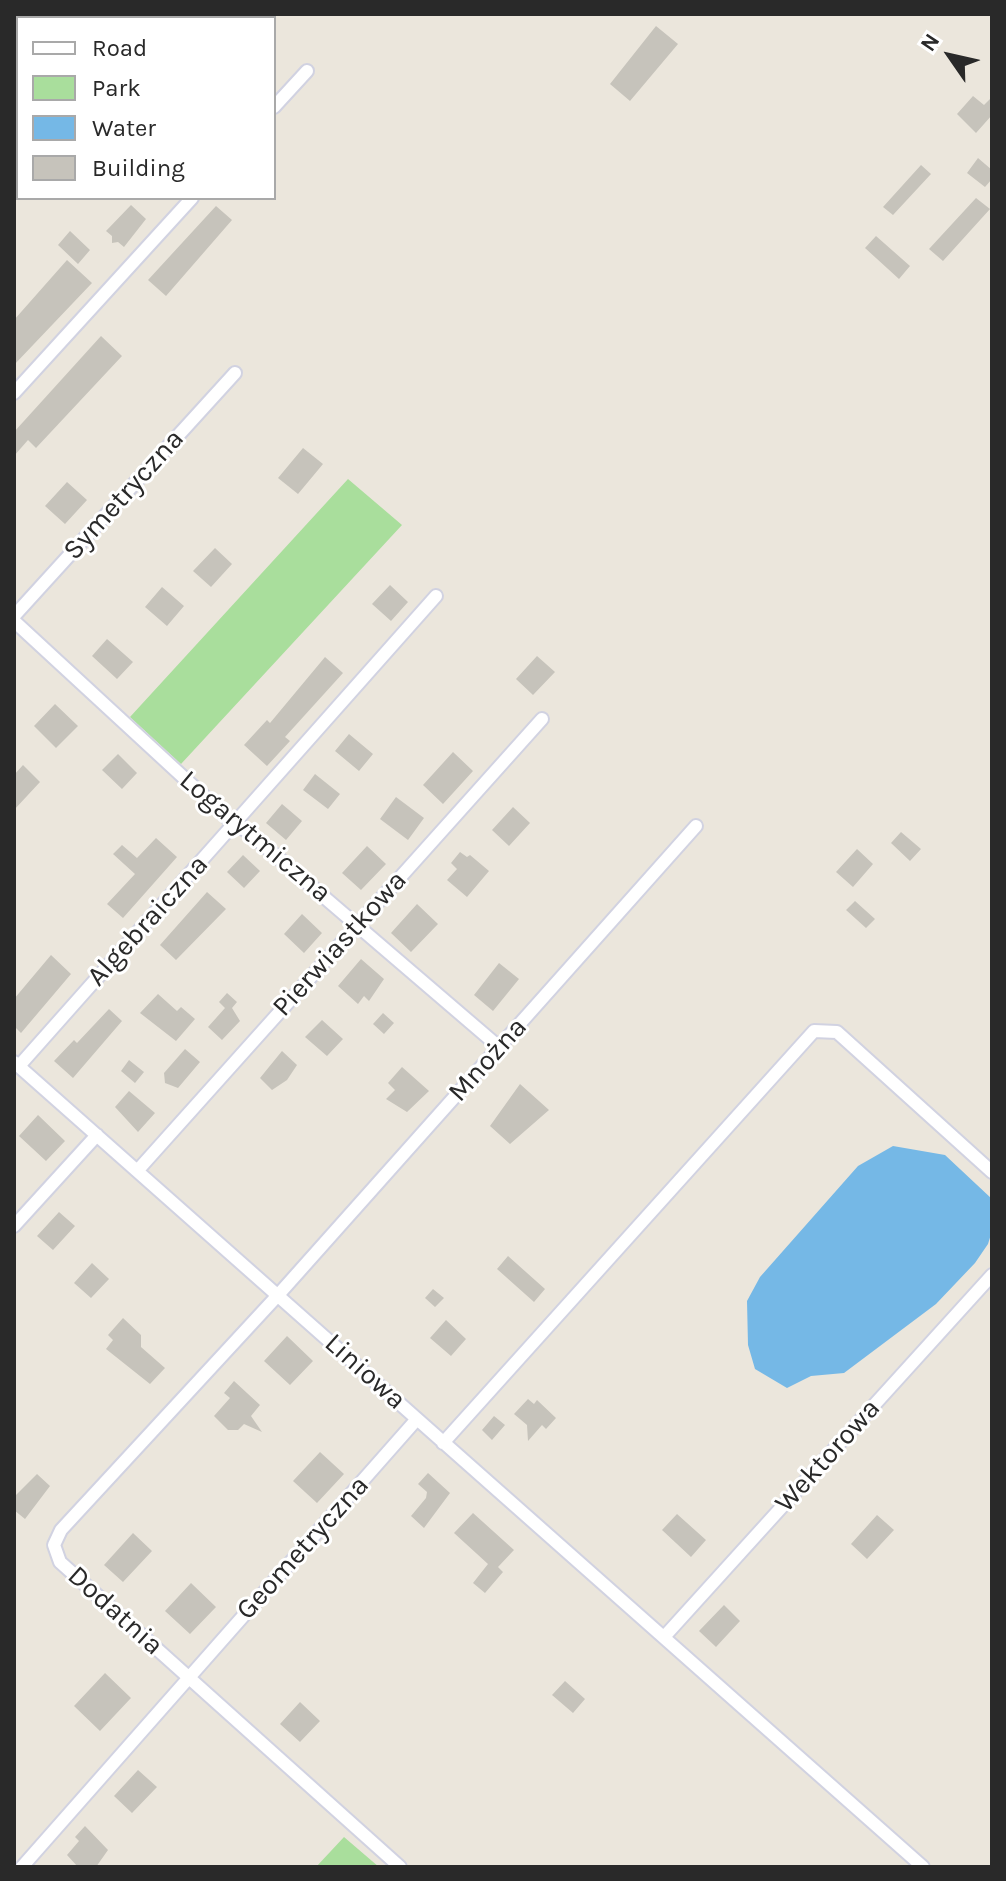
<!DOCTYPE html>
<html>
<head>
<meta charset="utf-8">
<style>
  body { margin:0 }
  #map { position:relative; width:1006px; height:1881px; overflow:hidden; background:#ebe6dc; font-family:Karla,sans-serif }
  canvas { display:block }
  .frame { position:absolute; inset:0; border:16px solid #292929; pointer-events:none }
  .legend { position:absolute; left:16px; top:16px; width:260px; height:184px; box-sizing:border-box; background:#fff; border:2px solid #a9a9a9; margin:0; padding:10px 14px; list-style:none; font-size:24px; color:#292929 }
  .legend li { display:flex; align-items:center; gap:16px; height:40px }
  .legend b { width:40px; border:2px solid #a9a9a9 }
  .north { position:absolute; left:910px; top:16px; width:80px; height:80px; -webkit-text-stroke:6px #fff; paint-order:stroke; rotate:304deg; font-size:22px; font-weight:700; line-height:32px; text-align:center; color:#292929 }
  .north::after { content:''; display:block; margin:auto; width:28px; height:36px; background:#292929; clip-path:polygon(50% 0,100% 100%,50% 72%,0 100%) }
</style>
</head>
<body>
<div id="map">
<canvas width="1006" height="1881"></canvas>
<div class="frame"></div>
<ul class="legend">
<li><b style="height:10px;background:#fff"></b>Road</li>
<li><b style="height:22px;background:#a9de9c"></b>Park</li>
<li><b style="height:22px;background:#75b8e6"></b>Water</li>
<li><b style="height:22px;background:#c6c3bb"></b>Building</li>
</ul>
<div class="north">N</div>
</div>
<script>
const ctx = document.querySelector('canvas').getContext('2d');
ctx.lineJoin = 'round';
function paint(path, color) { ctx.fillStyle = color; ctx.fill(path, 'evenodd'); }
const shape = rows => new Path2D(rows.map(r => 'M' + r).join(''));
function stroke(path, color, width, dash) { ctx.strokeStyle = color; ctx.lineWidth = width; ctx.lineCap = dash ? 'butt' : 'round'; ctx.setLineDash(dash || []); ctx.stroke(path); }
function drawText(font, color, halo, rows, align = 'center') {
  ctx.font = font + ' Karla,sans-serif'; ctx.lineWidth = 6; ctx.setLineDash([]); ctx.textBaseline = 'middle'; ctx.strokeStyle = halo; ctx.fillStyle = color; for (const [text, x, y, turn = 0] of rows) {
    ctx.save(); ctx.translate(x, y); ctx.rotate((+turn || 0) * Math.PI / 180); ctx.textAlign = isNaN(turn) ? turn : align; if (halo) ctx.strokeText(text, 0, 0); ctx.fillText(text, 0, 0); ctx.restore();
  }
}
paint(shape([
  [348,479,402,525,181,764,130,717],
  [344,1837,379,1867,316,1867]
]), '#a9de9c');
paint(shape([
  [893,1146,945,1155,992,1199,992,1231,988,1244,975,1263,936,1304,844,1373,811,1376,787,1388,755,1369,748,1345,747,1301,760,1277,858,1166]
]), '#75b8e6');
paint(shape([
  [656,26,678,44,630,101,610,84],
  [973,96,984,105,992,97,992,115,976,133,957,114],
  [978,158,992,170,992,179,985,187,967,173],
  [921,165,931,174,893,215,883,207],
  [976,198,990,209,943,261,929,249],
  [131,205,146,219,124,247,118,242,112,243,112,236,106,231],
  [216,206,232,220,166,296,148,280],
  [70,231,90,250,78,264,58,245],
  [876,236,910,266,899,279,865,248],
  [67,260,92,283,14,365,14,320],
  [101,336,122,356,36,448,28,440,14,456,14,432],
  [303,448,323,464,298,494,278,478],
  [67,482,87,500,65,524,45,506],
  [215,548,232,564,211,587,193,571],
  [390,585,408,602,391,621,372,604],
  [162,587,184,606,167,626,145,607],
  [107,639,133,662,117,679,92,656],
  [537,656,555,672,533,695,516,679],
  [325,657,343,673,285,737,290,741,267,766,244,745,267,720,270,723],
  [55,704,78,726,56,748,34,726],
  [349,734,373,754,359,771,335,751],
  [453,752,473,771,443,804,423,785],
  [118,754,137,773,122,789,102,770],
  [23,765,40,782,14,810,14,775],
  [315,774,340,794,328,809,303,790],
  [396,797,424,818,408,840,380,819],
  [282,804,302,821,286,840,266,823],
  [513,807,530,823,509,846,492,830],
  [901,832,921,849,910,861,891,843],
  [156,838,177,857,123,918,107,904,135,874,113,854,122,845,137,858],
  [367,846,386,864,361,890,342,873],
  [857,849,873,864,853,887,836,872],
  [460,852,467,857,470,855,489,871,467,897,447,880,457,869,451,863],
  [243,855,260,871,244,888,227,872],
  [207,892,226,909,176,960,160,945],
  [855,901,875,919,866,928,846,910],
  [417,904,438,924,411,952,391,933],
  [302,914,322,933,304,953,284,934],
  [51,955,71,974,21,1033,14,1026,14,999],
  [361,959,384,979,369,1001,364,996,358,1004,338,986],
  [499,963,519,979,493,1011,474,995],
  [227,993,237,1002,232,1008,240,1021,222,1040,208,1027,225,1008,219,1002],
  [158,994,177,1011,181,1007,195,1019,176,1041,140,1013],
  [109,1009,122,1021,73,1078,54,1061,74,1040,77,1043],
  [383,1013,394,1023,384,1034,373,1024],
  [322,1020,343,1039,327,1056,305,1037],
  [185,1049,200,1062,178,1088,165,1083,164,1073],
  [282,1051,297,1065,287,1080,272,1090,260,1078],
  [129,1060,144,1072,135,1083,121,1071],
  [402,1067,429,1091,407,1112,386,1099,395,1090,388,1083],
  [520,1084,549,1110,510,1144,490,1126],
  [129,1091,155,1113,138,1132,115,1107],
  [38,1115,65,1141,46,1161,19,1136],
  [59,1212,75,1226,53,1250,37,1236],
  [508,1256,545,1289,534,1302,497,1269],
  [92,1263,109,1279,91,1298,74,1283],
  [433,1289,444,1298,435,1307,425,1298],
  [123,1318,141,1335,141,1347,165,1368,150,1384,106,1349,113,1340,108,1335],
  [446,1320,466,1339,451,1356,430,1338],
  [287,1336,313,1361,290,1385,264,1361],
  [234,1381,260,1405,251,1416,262,1432,244,1424,238,1430,228,1430,214,1416,230,1398,224,1393],
  [528,1399,534,1404,537,1400,556,1418,546,1429,542,1425,528,1441,527,1425,514,1414],
  [494,1416,505,1425,492,1440,482,1430],
  [320,1452,344,1474,317,1503,293,1481],
  [428,1473,450,1493,424,1528,411,1516,426,1498,427,1492,418,1484],
  [37,1474,50,1486,25,1519,14,1510,14,1497],
  [473,1513,514,1550,498,1567,503,1572,485,1593,473,1583,488,1564,454,1533],
  [677,1514,706,1540,691,1557,662,1530],
  [877,1515,894,1530,867,1559,851,1544],
  [133,1533,152,1551,123,1582,104,1565],
  [191,1583,216,1607,190,1634,165,1611],
  [724,1605,740,1621,716,1647,699,1631],
  [105,1673,131,1698,100,1731,74,1706],
  [565,1681,585,1699,573,1713,552,1695],
  [300,1702,320,1721,300,1742,280,1724],
  [138,1770,157,1787,132,1813,114,1796],
  [85,1826,108,1850,96,1867,78,1867,67,1855,79,1841,75,1837]
]), '#c6c3bb');
const street = shape([
  [274,107,307,71],
  [14,393,192,198],
  [14,616,235,373],
  [14,621,234,824,247,831,499,1047],
  [14,1062,923,1867],
  [19,1066,436,596],
  [138,1170,542,719],
  [14,1226,97,1135],
  [443,1443,814,1031,837,1032,992,1172],
  [664,1637,992,1275],
  [22,1867,417,1419],
  [400,1867,60,1562,54,1545,61,1530,279,1294,696,826]
]);
stroke(street, '#d1d2e1', 16);
stroke(street, '#fff', 12);
drawText('28px', '#292929', '#fff', [
  ["Symetryczna",124,495,-48],
  ["Logarytmiczna",255,837,40],
  ["Algebraiczna",148,921,-48],
  ["Pierwiastkowa",340,944,-48],
  ["Mnożna",488,1060,-48],
  ["Liniowa",365,1372,42],
  ["Wektorowa",828,1456,-48],
  ["Geometryczna",303,1548,-48],
  ["Dodatnia",115,1611,42]
]);
</script>
</body>
</html>
